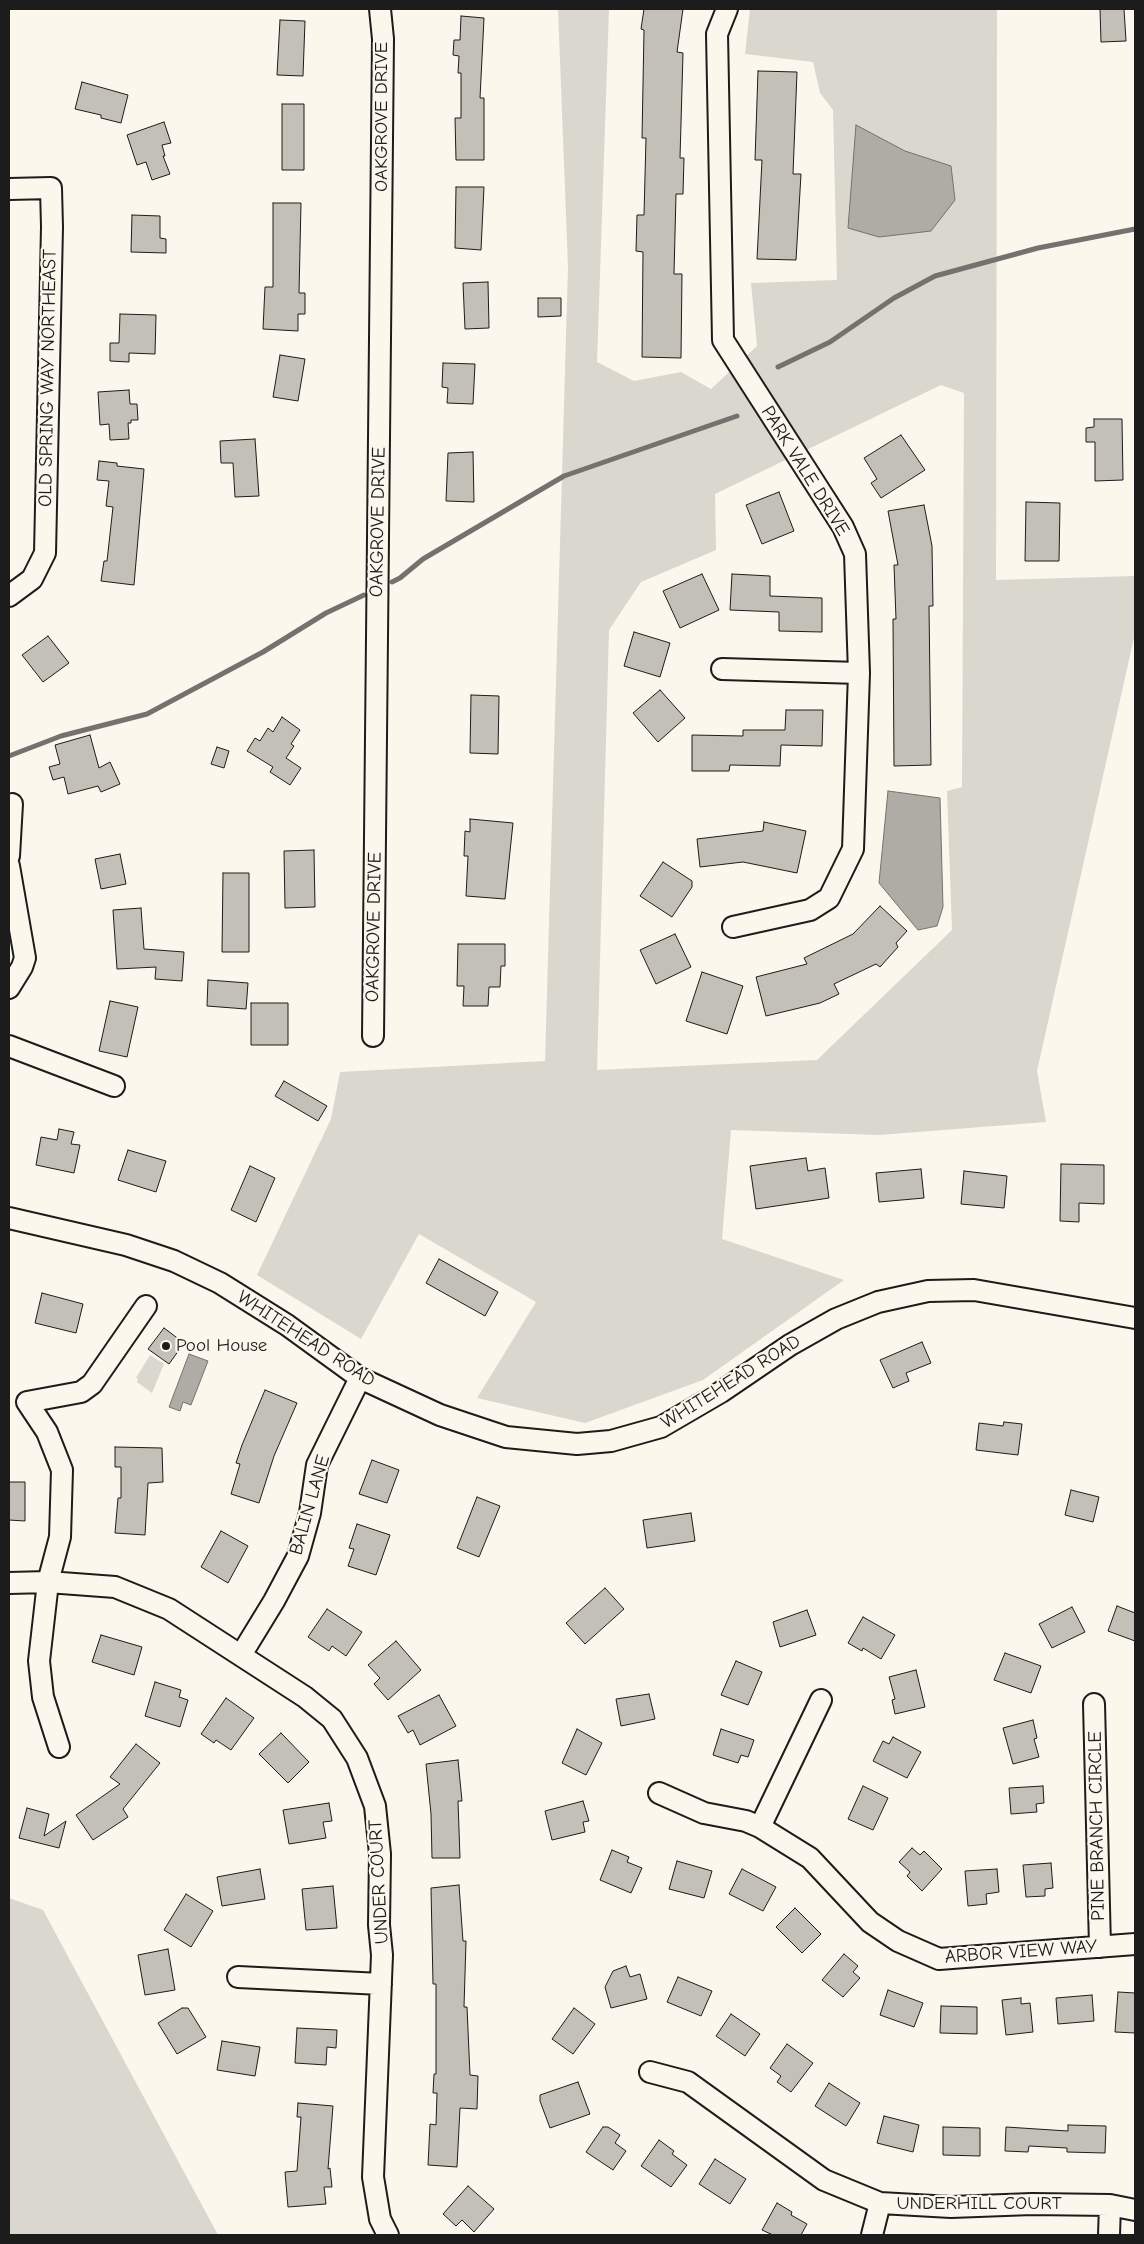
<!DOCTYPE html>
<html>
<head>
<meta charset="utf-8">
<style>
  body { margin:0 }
  #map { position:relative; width:1144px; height:2244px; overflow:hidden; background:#fbf7ec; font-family:"Comic Neue",sans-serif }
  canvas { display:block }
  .frame { position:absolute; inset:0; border:10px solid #1c1c1c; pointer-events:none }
</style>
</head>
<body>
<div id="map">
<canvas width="1144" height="2244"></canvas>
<div class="frame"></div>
</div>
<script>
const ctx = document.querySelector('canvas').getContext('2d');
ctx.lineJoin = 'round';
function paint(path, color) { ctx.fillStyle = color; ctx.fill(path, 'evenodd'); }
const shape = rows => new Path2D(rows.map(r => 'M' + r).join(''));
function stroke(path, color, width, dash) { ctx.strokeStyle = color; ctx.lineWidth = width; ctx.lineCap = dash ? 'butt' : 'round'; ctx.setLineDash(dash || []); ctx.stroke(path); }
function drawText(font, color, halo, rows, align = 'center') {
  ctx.font = font + ' "Comic Neue",sans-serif'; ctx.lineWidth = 4.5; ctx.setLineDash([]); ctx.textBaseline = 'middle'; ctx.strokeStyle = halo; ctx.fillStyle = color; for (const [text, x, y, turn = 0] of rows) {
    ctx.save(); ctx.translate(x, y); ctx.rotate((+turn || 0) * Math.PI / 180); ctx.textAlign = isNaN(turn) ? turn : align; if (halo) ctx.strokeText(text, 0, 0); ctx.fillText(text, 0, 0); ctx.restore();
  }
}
paint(shape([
  [558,9,609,9,597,362,634,381,681,372,711,389,757,346,751,283,837,280,833,110,820,93,813,62,745,54,750,9,997,9,996,580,1135,576,1135,633,1037,1071,1046,1122,879,1135,731,1130,722,1239,844,1280,703,1380,585,1423,477,1398,536,1302,419,1234,361,1339,257,1275,331,1119,340,1072,545,1061,568,267],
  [941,385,964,393,962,787,947,791,952,930,817,1060,597,1070,609,630,641,582,716,550,715,494],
  [150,1355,164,1364,152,1393,137,1382,138,1379,136,1378],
  [9,1898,43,1910,218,2235,9,2235]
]), '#dad7ce');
const water = shape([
  [856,125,905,151,951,166,955,200,931,231,879,237,848,228,856,125],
  [888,791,940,798,943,907,937,926,918,930,879,883,888,791],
  [189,1354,208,1361,191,1405,183,1402,180,1411,169,1407,189,1354]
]);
paint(water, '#afaca5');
stroke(water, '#74726e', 1);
stroke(shape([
  [778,367,830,342,894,298,935,276,1038,248,1135,229],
  [392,582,400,578,423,559,564,476,737,416],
  [9,756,61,736,147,714,263,652,326,613,364,595]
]), '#74726e', 5);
const building = shape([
  [644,9,683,9,677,52,683,53,680,158,684,158,683,194,676,194,674,274,682,274,681,358,642,357,643,252,636,251,637,215,644,215,646,138,642,138,644,30,641,29,644,9],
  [1100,9,1124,9,1126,41,1101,42,1100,9],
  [461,16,484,18,480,98,484,98,484,160,456,160,455,118,461,118,461,73,458,73,459,56,453,55,454,40,460,40,461,16],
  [280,20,305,21,303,76,277,75,280,20],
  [758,71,797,72,793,174,801,174,796,260,757,259,762,160,755,160,758,71],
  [82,82,128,95,121,123,101,118,101,115,75,109,82,82],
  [282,104,304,104,304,170,282,170,282,104],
  [164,122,171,143,162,145,165,156,163,156,170,174,152,180,146,162,137,165,127,135,164,122],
  [456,187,484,187,481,250,455,248,456,187],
  [273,203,301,203,299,293,305,293,305,314,298,314,298,331,263,329,265,287,273,287,273,203],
  [132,215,160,216,160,238,166,239,166,253,131,252,132,215],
  [488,282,489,328,465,329,463,283,488,282],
  [538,298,561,298,561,316,538,317,538,298],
  [120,314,156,315,155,354,129,353,129,362,110,361,110,343,119,343,120,314],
  [280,355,305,359,298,401,273,397,280,355],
  [443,363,475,364,473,404,447,403,448,388,442,387,443,363],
  [129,390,130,404,137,404,138,420,131,420,131,423,128,423,129,439,110,440,109,424,100,425,98,392,129,390],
  [1094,419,1122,419,1123,480,1095,481,1095,442,1086,442,1086,428,1094,427,1094,419],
  [901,435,925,470,881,498,871,483,877,479,864,458,901,435],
  [255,439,259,496,235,497,233,463,221,463,220,441,255,439],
  [473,452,474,502,446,501,448,453,473,452],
  [99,461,117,463,117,466,144,469,134,585,101,581,104,561,107,561,113,507,106,506,109,481,97,480,99,461],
  [779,492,794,531,762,544,746,505,779,492],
  [1026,502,1060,503,1059,561,1025,561,1026,502],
  [924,505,932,546,933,606,929,606,931,765,894,766,893,619,896,619,894,565,898,565,888,511,924,505],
  [702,574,719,610,680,628,663,591,702,574],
  [732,574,770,576,770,596,822,598,822,632,779,631,779,612,730,610,732,574],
  [634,632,670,643,660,677,624,666,634,632],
  [48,636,69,663,43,682,22,655,48,636],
  [660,690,685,718,658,742,633,713,660,690],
  [471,695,499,696,498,754,470,753,471,695],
  [786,710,823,710,822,746,781,745,780,766,730,765,729,771,692,771,692,735,743,736,743,730,785,730,786,710],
  [282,717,300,730,291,744,294,746,286,758,301,768,290,785,270,772,273,767,247,751,255,738,260,741,268,728,273,732,282,717],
  [90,735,99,768,110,762,120,784,101,792,98,786,68,794,64,777,53,780,49,767,60,764,55,745,90,735],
  [217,747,229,751,224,768,211,764,217,747],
  [470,819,513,823,505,899,466,896,468,856,464,856,465,831,470,832,470,819],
  [764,822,806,831,797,873,743,862,700,867,697,839,763,831,764,822],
  [314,850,315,907,285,908,284,851,314,850],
  [120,854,126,884,101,889,95,859,120,854],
  [663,862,692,881,692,887,672,917,640,896,663,862],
  [223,873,249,873,249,952,222,952,223,873],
  [880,906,907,931,896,943,898,947,880,967,876,964,834,984,839,994,820,1003,766,1016,756,977,807,964,804,958,853,934,880,906],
  [141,908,144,949,184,952,182,981,155,979,156,967,117,969,113,910,141,908],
  [675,934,691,967,656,984,640,950,675,934],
  [458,944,505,944,505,966,501,966,500,987,489,987,488,1006,463,1006,464,986,457,986,458,944],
  [702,972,743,986,727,1034,686,1021,702,972],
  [208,980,248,983,246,1009,207,1006,208,980],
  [110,1001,138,1007,127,1057,99,1051,110,1001],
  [251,1003,288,1003,288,1045,251,1045,251,1003],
  [284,1081,327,1106,318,1121,275,1096,284,1081],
  [59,1129,74,1132,71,1144,80,1145,74,1173,36,1165,41,1137,57,1140,59,1129],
  [128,1150,166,1161,156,1192,118,1180,128,1150],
  [806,1158,808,1171,825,1168,829,1198,756,1209,750,1166,806,1158],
  [1061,1164,1104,1165,1104,1204,1079,1203,1079,1222,1060,1221,1061,1164],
  [250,1166,275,1178,256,1222,231,1210,250,1166],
  [921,1169,924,1198,879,1202,876,1173,921,1169],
  [964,1171,1007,1176,1004,1208,961,1204,964,1171],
  [439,1259,498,1292,485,1316,426,1283,439,1259],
  [42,1293,83,1304,76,1333,35,1323,42,1293],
  [164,1328,184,1343,169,1364,148,1349,164,1328],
  [922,1342,931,1363,906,1373,909,1381,893,1388,880,1360,922,1342],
  [265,1390,297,1403,274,1456,259,1503,231,1494,240,1464,236,1463,242,1445,265,1390],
  [1004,1422,1022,1424,1018,1455,976,1450,979,1423,1003,1426,1004,1422],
  [115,1447,162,1448,163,1482,148,1483,145,1535,115,1533,118,1498,121,1498,121,1467,115,1467,115,1447],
  [372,1460,399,1470,387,1503,359,1494,372,1460],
  [9,1482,25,1482,25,1521,9,1520,9,1482],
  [1071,1490,1099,1497,1093,1522,1065,1515,1071,1490],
  [477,1497,500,1506,479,1557,457,1548,477,1497],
  [691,1513,695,1541,647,1548,643,1520,691,1513],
  [357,1524,390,1535,376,1575,348,1566,354,1549,349,1548,357,1524],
  [221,1531,248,1546,228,1583,201,1567,221,1531],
  [605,1588,624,1609,585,1644,566,1623,605,1588],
  [1117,1606,1135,1613,1135,1641,1108,1631,1117,1606],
  [1072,1607,1085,1632,1052,1648,1039,1624,1072,1607],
  [327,1609,362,1632,346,1656,332,1646,329,1651,308,1637,327,1609],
  [807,1610,816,1635,780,1647,773,1622,807,1610],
  [863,1617,895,1635,881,1659,863,1648,862,1651,848,1643,863,1617],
  [101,1635,142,1647,134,1675,92,1662,101,1635],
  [396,1641,421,1670,388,1700,374,1684,380,1678,368,1665,396,1641],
  [1005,1653,1041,1666,1031,1693,994,1680,1005,1653],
  [736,1661,762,1672,748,1705,721,1695,736,1661],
  [916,1670,925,1707,895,1714,892,1700,895,1699,889,1677,916,1670],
  [155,1682,181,1690,179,1697,188,1700,180,1727,145,1716,155,1682],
  [649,1694,655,1719,621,1726,616,1699,649,1694],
  [439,1695,456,1726,420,1745,413,1730,408,1733,398,1716,439,1695],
  [226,1698,254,1718,231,1750,216,1740,214,1743,201,1734,226,1698],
  [1033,1720,1037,1738,1034,1739,1039,1757,1013,1764,1003,1728,1033,1720],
  [577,1729,602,1743,586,1775,562,1763,577,1729],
  [721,1729,754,1740,748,1757,741,1755,738,1763,713,1755,721,1729],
  [281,1733,309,1762,288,1783,259,1754,281,1733],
  [893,1737,921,1752,907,1778,873,1761,883,1741,889,1744,893,1737],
  [136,1744,160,1763,123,1809,128,1817,93,1840,76,1815,120,1784,110,1777,136,1744],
  [458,1760,462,1801,458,1801,460,1858,432,1858,431,1814,426,1764,458,1760],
  [863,1786,888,1798,873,1830,848,1819,863,1786],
  [1043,1786,1044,1803,1036,1804,1037,1812,1011,1814,1009,1788,1043,1786],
  [583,1801,589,1821,583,1822,585,1832,552,1840,545,1811,583,1801],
  [329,1803,332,1821,323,1822,326,1838,289,1844,283,1810,329,1803],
  [27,1808,49,1814,44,1836,66,1821,59,1848,19,1838,27,1808],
  [912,1848,920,1855,924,1851,942,1869,922,1891,907,1876,910,1872,899,1862,912,1848],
  [612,1850,629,1857,627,1862,642,1868,631,1893,600,1880,612,1850],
  [677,1861,712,1871,704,1898,669,1889,677,1861],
  [1051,1863,1053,1888,1045,1889,1045,1896,1026,1897,1023,1865,1051,1863],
  [260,1869,265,1899,222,1906,217,1877,260,1869],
  [742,1869,776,1887,763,1911,729,1894,742,1869],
  [997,1869,999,1892,986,1894,987,1904,968,1906,965,1871,997,1869],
  [459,1885,463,1941,466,1941,464,2007,467,2007,470,2075,478,2076,477,2109,460,2108,457,2167,428,2165,430,2124,436,2125,437,2093,433,2093,434,2074,436,2074,436,1984,433,1984,431,1888,459,1885],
  [333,1886,337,1928,306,1930,302,1889,333,1886],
  [186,1894,213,1911,191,1947,164,1930,186,1894],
  [795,1908,821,1934,802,1953,776,1927,795,1908],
  [168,1949,175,1990,145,1995,138,1955,168,1949],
  [844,1954,858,1966,853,1972,860,1978,843,1997,822,1980,844,1954],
  [626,1966,630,1977,640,1974,647,1999,611,2008,605,1987,613,1971,626,1966],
  [678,1977,712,1991,701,2016,667,2002,678,1977],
  [888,1990,923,2003,914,2027,880,2015,888,1990],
  [1118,1992,1135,1993,1135,2033,1115,2032,1118,1992],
  [1092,1995,1094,2021,1058,2024,1056,1998,1092,1995],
  [1021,1998,1021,2004,1030,2003,1033,2032,1006,2035,1002,2000,1021,1998],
  [941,2006,977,2007,977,2034,940,2033,941,2006],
  [182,2008,188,2008,206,2037,177,2054,158,2023,182,2008],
  [574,2008,595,2024,573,2054,552,2039,574,2008],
  [731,2014,760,2034,745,2056,716,2036,731,2014],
  [297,2028,337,2030,336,2048,327,2047,326,2065,295,2063,297,2028],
  [222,2041,260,2047,255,2076,217,2070,222,2041],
  [787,2044,813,2063,791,2092,777,2082,781,2076,770,2068,787,2044],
  [578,2082,590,2114,550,2128,540,2101,540,2095,578,2082],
  [829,2083,860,2103,846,2126,815,2106,829,2083],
  [298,2103,333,2106,328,2169,330,2168,332,2187,324,2187,326,2204,288,2207,285,2172,297,2171,301,2117,297,2117,298,2103],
  [884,2116,919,2125,913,2152,877,2143,884,2116],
  [1068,2125,1106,2126,1105,2153,1067,2152,1067,2148,1029,2146,1028,2152,1005,2151,1006,2127,1068,2131,1068,2125],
  [603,2127,608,2127,620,2135,615,2143,626,2151,613,2170,586,2152,603,2127],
  [943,2127,980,2128,980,2156,943,2155,943,2127],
  [659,2140,674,2151,672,2154,687,2165,671,2187,641,2166,659,2140],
  [715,2159,746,2179,730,2204,699,2184,715,2159],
  [468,2186,494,2209,474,2232,462,2220,456,2226,443,2214,468,2186],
  [777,2203,792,2212,791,2215,807,2224,801,2235,773,2235,762,2230,777,2203]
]);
paint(building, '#c3c0b8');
stroke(building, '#1c1c1c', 1);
const minor = shape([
  [727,9,717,34,723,340,843,527,855,554,859,673,853,849,829,898,810,910,733,927],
  [9,189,51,188,52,227,45,553,32,579,9,596],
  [722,669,859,673],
  [9,856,12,804],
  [9,866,25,958,22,967,9,988],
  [373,1036,383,39,380,9],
  [9,1046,114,1086],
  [9,1218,126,1245,174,1261,220,1283,287,1325,360,1378,440,1415,506,1437,577,1444,611,1441,661,1427,721,1392,790,1345,836,1319,878,1302,928,1291,974,1290,1135,1318],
  [9,1583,48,1582,115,1587,169,1609,305,1697,332,1719,357,1758,375,1806,380,1854,379,1925,382,1955,373,2177,380,2219,388,2235],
  [241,1655,274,1601,298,1556,310,1513,317,1465,360,1378],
  [1094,1704,1100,1947],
  [59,1747,43,1697,39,1661,48,1582,60,1537,62,1470,47,1432,27,1402,81,1392,92,1384,146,1306],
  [659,1793,704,1813,746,1821,760,1827,810,1858,870,1922,898,1941,939,1959,1135,1944],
  [760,1827,821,1700],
  [238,1977,381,1984],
  [650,2072,688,2082,824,2180,880,2203,951,2207,1032,2204,1110,2205,1135,2210],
  [872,2235,880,2203],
  [1109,2235,1110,2205]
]);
stroke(minor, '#1c1c1c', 24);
stroke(minor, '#fbf7ec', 20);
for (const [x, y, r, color] of [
  [166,1346,5,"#1c1c1c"]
]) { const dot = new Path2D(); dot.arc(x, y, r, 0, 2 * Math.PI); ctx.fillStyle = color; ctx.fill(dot); stroke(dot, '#fbf7ec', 2); }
drawText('19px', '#1c1c1c', '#fbf7ec', [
  ["OAKGROVE DRIVE",382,117,-90],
  ["OLD SPRING WAY NORTHEAST",48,378,-89],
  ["PARK VALE DRIVE",805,471,58],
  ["OAKGROVE DRIVE",378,522,-89],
  ["OAKGROVE DRIVE",374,927,-89],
  ["WHITEHEAD ROAD",306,1339,33],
  ["WHITEHEAD ROAD",731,1382,-32],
  ["BALIN LANE",310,1505,-74],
  ["PINE BRANCH CIRCLE",1097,1826,-91],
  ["UNDER COURT",379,1882,-93],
  ["ARBOR VIEW WAY",1021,1952,-4],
  ["UNDERHILL COURT",979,2204]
]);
drawText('19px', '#1c1c1c', '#fbf7ec', [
  ["Pool House",176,1346]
], 'left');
</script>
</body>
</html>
